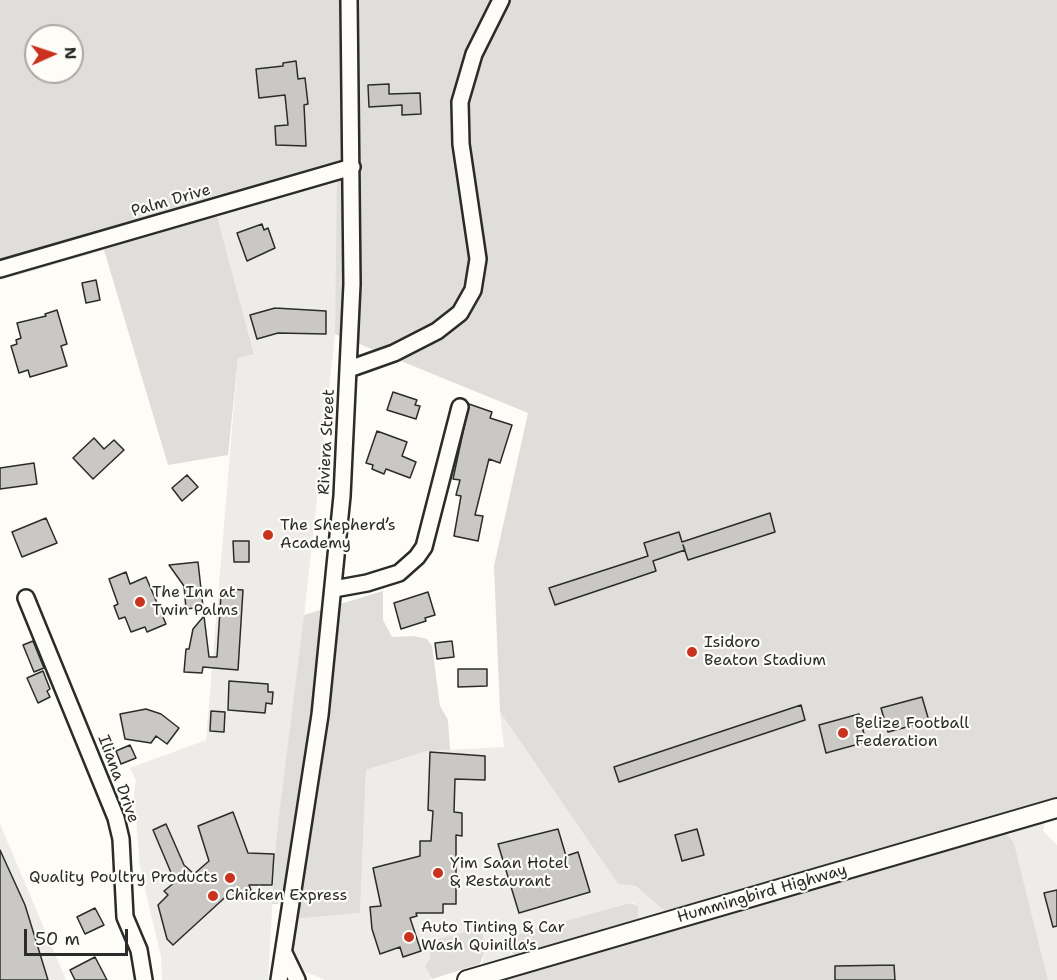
<!DOCTYPE html>
<html>
<head>
<meta charset="utf-8">
<style>
  body { margin:0 }
  #map { position:relative; width:1057px; height:980px; overflow:hidden; background:#fdfcf7; font-family:"Shantell Sans",sans-serif }
  canvas { display:block }
  .north { position:absolute; left:24px; top:24px; width:60px; height:60px; box-sizing:border-box; background:#fdfcf7; border:2px solid #a9a8a5; border-radius:50%; rotate:87deg; font-size:16px; font-weight:700; line-height:24px; text-align:center; color:#2b2b2b }
  .north::after { content:''; display:block; margin:auto; width:21px; height:27px; background:#c8321e; clip-path:polygon(50% 0,100% 100%,50% 72%,0 100%) }
  .scale { position:absolute; left:24px; top:929px; width:104px; height:27px; box-sizing:border-box; border:3px solid #2b2b2b; border-top:0; padding-left:8px; font-size:18px; line-height:21px; white-space:nowrap; color:#2b2b2b; -webkit-text-stroke:4px #fdfcf7; paint-order:stroke }
</style>
</head>
<body>
<div id="map">
<canvas width="1057" height="980"></canvas>
<div class="north">N</div>
<div class="scale">50 m</div>
</div>
<script>
const ctx = document.querySelector('canvas').getContext('2d');
ctx.lineJoin = 'round';
function paint(path, color) { ctx.fillStyle = color; ctx.fill(path, 'evenodd'); }
const shape = rows => new Path2D(rows.map(r => 'M' + r).join(''));
function stroke(path, color, width, dash) { ctx.strokeStyle = color; ctx.lineWidth = width; ctx.lineCap = dash ? 'butt' : 'round'; ctx.setLineDash(dash || []); ctx.stroke(path); }
function drawText(font, color, halo, rows, align = 'center') {
  ctx.font = font + ' "Shantell Sans",sans-serif'; ctx.lineWidth = 4.5; ctx.setLineDash([]); ctx.textBaseline = 'middle'; ctx.strokeStyle = halo; ctx.fillStyle = color; for (const [text, x, y, turn = 0] of rows) {
    ctx.save(); ctx.translate(x, y); ctx.rotate((+turn || 0) * Math.PI / 180); ctx.textAlign = isNaN(turn) ? turn : align; if (halo) ctx.strokeText(text, 0, 0); ctx.fillText(text, 0, 0); ctx.restore();
  }
}
paint(shape([
  [338,182,335,334,293,718,276,841,268,980,162,980,161,957,140,867,134,794,136,780,130,768,206,740,238,358,254,353,217,216],
  [500,712,618,884,636,886,667,913,638,922,634,903,630,903,511,936,509,951,514,956,482,964,485,951,482,928,431,941,430,958,425,966,432,979,427,980,325,980,302,970,297,966,294,956,294,919,360,913,366,770,427,751,504,747],
  [1045,821,1043,831,1057,845,1057,980,1048,980,1014,843,1006,832],
  [0,824,66,980,0,980]
]), '#edece8');
paint(shape([
  [0,0,1057,0,1057,799,667,913,636,886,618,884,500,712,494,566,528,413,335,334,337,182,217,216,254,354,238,358,228,455,168,465,104,250,0,280],
  [36,36,72,36,72,72,36,72],
  [383,591,383,620,392,637,414,636,427,639,432,646,440,706,448,720,450,750,427,751,366,770,360,913,294,919,295,899,279,900,278,904,272,904,276,841,304,615],
  [1006,832,1014,843,1048,980,497,980],
  [630,903,638,906,638,922,514,956,506,943,511,936],
  [482,928,485,951,480,964,432,979,425,966,430,958,430,941]
]), '#dfdeda');
const building = shape([
  [296,61,298,79,305,78,308,104,304,105,306,146,276,145,275,126,288,125,285,95,259,98,256,69,283,66,283,63,296,61],
  [389,84,389,94,420,93,421,114,402,115,402,105,369,107,368,85,389,84],
  [262,224,264,230,268,228,275,248,247,261,237,233,262,224],
  [96,280,100,300,86,303,82,283,96,280],
  [275,308,326,311,326,334,278,333,257,339,250,315,275,308],
  [57,310,67,344,61,346,67,366,30,377,28,370,19,373,11,346,17,344,16,340,21,338,17,323,46,316,45,314,57,310],
  [393,392,417,400,415,405,420,406,416,419,387,410,393,392],
  [469,404,492,412,490,418,512,425,500,463,489,459,475,515,483,516,478,541,454,536,461,496,456,495,460,480,453,479,469,404],
  [377,431,407,442,402,456,416,462,410,478,386,469,384,474,372,469,373,465,366,463,377,431],
  [94,438,104,449,114,440,124,450,93,479,73,458,94,438],
  [34,463,37,484,0,489,0,468,34,463],
  [187,475,198,487,182,501,172,488,187,475],
  [770,513,775,532,688,560,683,545,685,550,653,561,656,571,555,605,549,588,648,556,644,543,679,532,682,542,770,513],
  [46,518,57,543,22,557,12,532,46,518],
  [233,541,249,541,249,562,234,562,233,541],
  [198,562,203,607,186,609,184,586,169,565,198,562],
  [126,572,130,584,146,577,166,624,147,632,145,627,131,632,125,617,119,619,114,606,118,604,109,579,126,572],
  [230,589,243,590,238,670,203,667,202,673,184,672,186,649,189,649,193,629,204,616,209,657,217,657,221,595,229,595,230,589],
  [428,592,435,615,425,618,426,621,401,629,394,603,428,592],
  [33,641,44,668,34,672,23,645,33,641],
  [452,641,454,657,437,659,435,643,452,641],
  [458,669,487,669,487,686,458,687,458,669],
  [43,671,50,689,47,691,50,697,38,703,27,678,43,671],
  [229,681,268,684,268,692,273,692,272,704,266,703,265,713,228,710,229,681],
  [922,697,929,721,888,732,881,708,922,697],
  [801,705,805,720,619,782,614,767,801,705],
  [146,709,161,714,179,728,167,744,156,736,151,743,125,739,120,714,146,709],
  [211,711,225,712,224,732,210,731,211,711],
  [859,714,866,742,826,753,819,725,859,714],
  [130,745,136,758,121,764,116,751,130,745],
  [430,752,485,756,485,780,455,779,454,812,462,813,462,836,456,835,456,904,443,904,443,913,416,913,417,916,410,918,421,951,403,957,400,947,380,954,372,929,370,907,381,906,373,868,420,856,420,841,431,841,433,811,428,810,430,752],
  [233,812,248,853,274,854,272,885,249,885,251,890,235,898,232,891,173,945,167,939,158,905,168,895,164,891,175,882,153,830,166,824,184,865,194,874,209,861,198,826,233,812],
  [558,829,566,856,578,852,590,892,519,913,498,844,558,829],
  [697,829,704,855,682,861,675,835,697,829],
  [0,850,25,905,48,980,0,980,0,850],
  [1057,890,1057,926,1053,927,1044,893,1057,890],
  [95,908,104,925,85,934,77,917,95,908],
  [95,957,107,980,75,980,70,970,95,957],
  [894,965,895,980,835,980,835,966,894,965]
]);
paint(building, '#c9c8c4');
stroke(building, '#2b2b2b', 1.5);
const minor = shape([
  [0,269,352,167],
  [349,369,394,353,437,331,460,313,473,290,478,259,461,144,460,102,474,54,501,0],
  [334,589,367,583,399,573,417,557,424,547,460,407],
  [26,598,116,818,121,839,125,917,139,950,144,980],
  [284,953,297,980],
  [279,980,320,715,342,496,352,284,349,0]
]);
const major = shape([
  [467,980,1057,808]
]);
stroke(minor, '#2b2b2b', 20);
stroke(major, '#2b2b2b', 22);
stroke(minor, '#fdfcf7', 15);
stroke(major, '#fdfcf7', 18);
for (const [x, y, r, color] of [
  [268,535,6,"#c8321e"],
  [140,602,6,"#c8321e"],
  [692,652,6,"#c8321e"],
  [843,733,6,"#c8321e"],
  [438,873,6,"#c8321e"],
  [230,878,6,"#c8321e"],
  [213,896,6,"#c8321e"],
  [409,937,6,"#c8321e"]
]) { const dot = new Path2D(); dot.arc(x, y, r, 0, 2 * Math.PI); ctx.fillStyle = color; ctx.fill(dot); stroke(dot, '#fdfcf7', 2); }
drawText('16px', '#2b2b2b', '#fdfcf7', [
  ["Palm Drive",171,201,-16],
  ["Riviera Street",327,442,-87],
  ["Iliana Drive",118,779,70],
  ["Hummingbird Highway",762,894,-16]
]);
drawText('16px', '#2b2b2b', '#fdfcf7', [
  ["The Shepherd’s",280,526],
  ["Academy",280,544],
  ["The Inn at",152,593],
  ["Twin Palms",152,611],
  ["Isidoro",704,643],
  ["Beaton Stadium",704,661],
  ["Belize Football",855,724],
  ["Federation",855,742],
  ["Yim Saan Hotel",450,864],
  ["& Restaurant",450,882],
  ["Quality Poultry Products",218,878,"right"],
  ["Chicken Express",225,896],
  ["Auto Tinting & Car",421,928],
  ["Wash Quinilla's",421,946]
], 'left');
</script>
</body>
</html>
